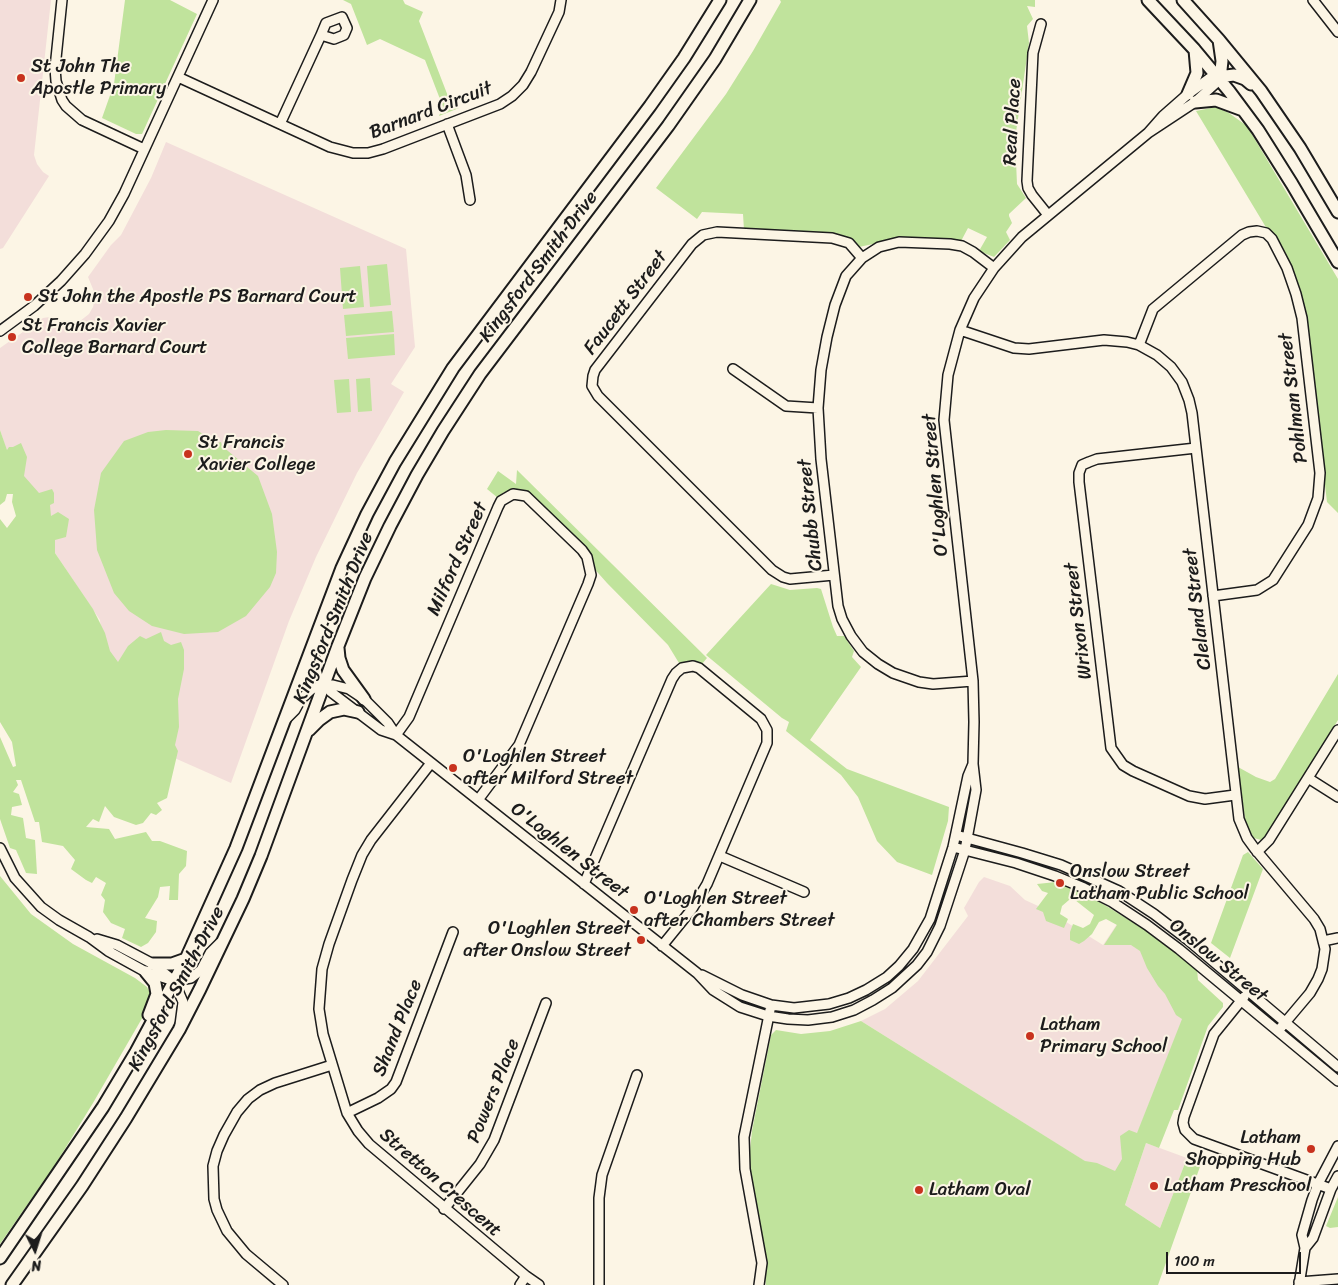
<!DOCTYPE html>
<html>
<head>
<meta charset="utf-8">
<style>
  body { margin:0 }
  #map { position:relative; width:1338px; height:1285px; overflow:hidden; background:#fcf5e5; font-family:Sriracha,sans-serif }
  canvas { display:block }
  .north { position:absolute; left:10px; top:1225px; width:50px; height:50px; -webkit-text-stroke:4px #fcf5e5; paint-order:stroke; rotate:175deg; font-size:14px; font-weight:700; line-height:20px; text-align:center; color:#1c1c1c }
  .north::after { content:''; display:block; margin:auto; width:18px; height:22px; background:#1c1c1c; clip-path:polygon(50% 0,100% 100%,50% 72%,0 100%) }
  .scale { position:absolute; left:1166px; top:1252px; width:135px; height:22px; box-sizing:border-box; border:2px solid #1c1c1c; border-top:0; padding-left:6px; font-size:15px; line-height:18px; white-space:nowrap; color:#1c1c1c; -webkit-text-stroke:4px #fcf5e5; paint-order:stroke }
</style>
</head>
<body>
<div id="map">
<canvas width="1338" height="1285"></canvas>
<div class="north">N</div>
<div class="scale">100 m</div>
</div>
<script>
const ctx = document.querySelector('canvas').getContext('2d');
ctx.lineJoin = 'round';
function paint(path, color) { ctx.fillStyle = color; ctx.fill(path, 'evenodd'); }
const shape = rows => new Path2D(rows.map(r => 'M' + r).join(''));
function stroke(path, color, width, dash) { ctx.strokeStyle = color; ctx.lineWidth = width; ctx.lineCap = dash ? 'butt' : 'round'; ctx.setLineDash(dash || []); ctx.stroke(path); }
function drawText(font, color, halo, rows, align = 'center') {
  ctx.font = font + ' Sriracha,sans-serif'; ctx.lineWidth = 4; ctx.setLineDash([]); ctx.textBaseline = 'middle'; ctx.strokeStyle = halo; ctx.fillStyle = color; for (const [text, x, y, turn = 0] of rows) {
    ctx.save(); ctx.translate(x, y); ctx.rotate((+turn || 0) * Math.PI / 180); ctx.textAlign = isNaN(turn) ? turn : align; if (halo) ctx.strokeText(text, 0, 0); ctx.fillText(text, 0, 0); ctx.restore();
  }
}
paint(shape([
  [0,0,51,0,34,155,37,164,43,172,49,176,3,248,0,249],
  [166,142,406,249,415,347,391,384,404,392,357,473,316,557,289,621,231,783,109,729,100,620,51,547,12,466,0,430,0,348,43,318,50,317,62,322,71,323,80,321,89,314,93,307,95,298,93,289,88,277,111,245,121,235,151,178],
  [984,877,1010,886,1025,900,1047,910,1103,945,1119,921,1198,980,1118,1182,861,1021,885,1009,918,981,968,916,964,908,979,882],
  [1146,1143,1187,1158,1160,1228,1125,1205]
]), '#f3deda');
paint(shape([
  [125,0,170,0,197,14,142,134,136,134,102,118,114,84],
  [343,0,403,0,405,4,423,12,419,21,451,104,459,108,439,116,443,107,425,60,380,39,367,45,351,4],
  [780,0,1035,0,1035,7,1027,6,1033,19,1027,26,1029,43,1015,139,1017,184,1026,198,1009,214,1009,216,1012,223,1006,232,1010,240,994,257,979,251,987,237,968,228,960,243,887,241,859,247,825,234,744,230,743,214,702,212,697,219,656,188,726,94,753,51,781,2],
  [1216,107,1229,113,1247,126,1338,279,1338,513,1327,502,1303,299,1281,245,1267,229,1196,111],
  [387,264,391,305,370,307,367,266],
  [360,266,364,307,343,309,340,268],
  [392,311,394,332,346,336,344,315],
  [394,334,395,355,348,359,346,338],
  [370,378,372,411,358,412,356,379],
  [349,379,351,412,337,413,334,380],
  [0,430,7,450,9,447,13,447,21,443,27,457,24,476,39,493,52,489,54,493,54,503,50,505,51,516,58,512,69,519,66,537,55,540,55,553,93,609,105,633,110,651,118,662,128,646,140,636,146,639,161,632,164,641,171,645,181,642,184,650,184,669,178,699,179,727,175,745,178,751,167,798,157,803,162,810,156,815,151,813,143,823,136,825,114,817,105,806,99,822,93,819,86,827,109,829,115,839,146,832,152,841,160,841,187,851,186,866,179,874,178,900,169,900,170,886,160,887,158,897,145,918,157,921,156,932,148,943,141,947,122,938,125,929,111,923,103,912,105,900,101,895,106,883,96,877,92,883,86,880,71,869,75,860,63,846,42,842,39,822,35,822,21,780,16,780,18,785,13,792,19,794,22,805,12,807,11,815,23,818,26,838,35,840,37,874,26,873,16,850,10,848,0,819,0,737,13,767,16,766,12,742,0,722,0,519,7,528,16,516,12,502,13,494,7,494,5,501,0,505],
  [166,430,198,431,218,443,221,442,222,446,258,476,272,514,277,552,276,573,270,587,246,616,218,632,184,634,152,626,129,611,114,593,97,550,94,510,101,473,124,441,148,432],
  [517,470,707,658,702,664,704,671,682,668,668,645,607,583,535,502,518,492,504,492,498,498,487,489,498,471,516,484],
  [771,584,790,590,817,588,821,589,833,627,837,636,844,636,854,651,852,657,861,667,810,740,847,769,949,807,948,821,932,875,897,862,877,841,858,797,841,775,786,731,789,722,782,718,706,655],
  [1338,674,1338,720,1267,836,1261,840,1254,838,1246,826,1238,767,1256,777,1270,782,1275,779],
  [1248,852,1263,869,1230,958,1211,943,1243,855],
  [0,876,31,914,73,944,135,978,147,987,151,995,148,1008,93,1103,55,1165,0,1244],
  [1056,882,1082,892,1108,907,1161,940,1197,969,1198,980,1223,1003,1223,1007,1208,1026,1178,1110,1174,1110,1159,1148,1146,1143,1125,1205,1160,1228,1187,1158,1202,1161,1158,1285,766,1285,749,1160,752,1131,771,1035,776,1030,801,1034,830,1031,861,1021,1085,1161,1097,1163,1115,1171,1122,1159,1120,1136,1129,1130,1137,1133,1182,1019,1176,1015,1165,994,1158,986,1147,968,1140,951,1131,945,1104,945,1117,925,1106,919,1099,922,1092,934,1084,941,1079,944,1070,940,1070,932,1073,924,1083,928,1090,924,1094,915,1075,900,1069,900,1062,906,1060,914,1068,919,1064,928,1046,921,1043,912,1036,909,1048,893,1042,891,1037,884],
  [1338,1197,1338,1227,1330,1228,1326,1226]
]), '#c0e39c');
const minor = shape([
  [62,0,55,68,56,81,62,100,66,106,82,120,144,149],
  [1313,0,1338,32],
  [1041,24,1033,53,1027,181,1028,188,1032,195,1048,215],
  [178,77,330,147,353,153,368,153,383,149,500,104,512,96,523,85,531,72,559,12,561,0],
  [280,124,321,35,334,39,344,35,347,28,342,17,326,23,321,35],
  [447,124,466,175,470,200],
  [862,258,846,276,835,305,827,337,821,370,818,408,821,459,838,606,842,619,851,636,863,652,878,664,893,673,919,682,933,684,973,681],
  [960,330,1014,348,1029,349,1104,340,1127,342,1139,345,1157,355,1171,367,1182,382,1189,400,1192,413,1239,819,1247,838,1255,849,1314,919,1320,929,1325,949,1322,969,1318,979,1310,993,1278,1031],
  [0,331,34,306,61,281,85,254,109,221,124,194,213,0],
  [1139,345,1153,309,1242,235,1249,232,1257,231,1266,233,1272,239,1287,268,1296,294,1302,318,1320,473,1318,498,1308,525,1273,580,1257,590,1213,596],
  [733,369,786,406,818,408],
  [1196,448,1097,459,1089,462,1082,465,1079,473,1079,482,1111,748,1123,765,1133,771,1189,796,1205,799,1235,795],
  [834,575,790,579,783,577,772,570,598,396,592,386,593,376,595,370,692,244,703,235,717,232,832,238,849,243,862,258,879,247,899,242,950,244,962,246,973,252,994,268],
  [314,645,315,666,318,677,331,692,381,730,396,735,697,973,713,990,740,1007,768,1016,788,1019,808,1020,832,1017,854,1010,873,1000,892,988,917,965,927,952,940,926,965,850,976,790,973,764,974,722,973,681,944,420,948,375,960,330,974,298,994,268,1022,237,1148,133,1195,102,1215,84,1218,77,1210,78,1188,94,1163,116,1148,133],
  [286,719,295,710,301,699,312,689,324,685,333,685,349,689,364,699,388,723,396,735],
  [396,735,409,717,498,507,501,501,513,494,526,496,582,550,587,557,591,575,588,584,519,745,478,800],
  [431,763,371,840,362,855,352,880,329,944,322,969,319,1009,323,1034,347,1113,358,1131,369,1144,526,1276,539,1285],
  [1308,778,1338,797],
  [956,835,1022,853,1061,865,1119,891,1154,914,1188,940,1338,1067],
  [953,847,1016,863,1055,876,1084,888,1112,902,1147,925,1179,949,1338,1081],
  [0,848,15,878,41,907,59,920,89,937,108,951,146,972,174,981,191,978,201,970,210,953,220,943],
  [1257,852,1269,840,1338,730],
  [720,856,804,892],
  [584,884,672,679,676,673,682,668,693,666,699,668,761,719,767,730,767,743,707,884,692,909,662,946],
  [97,939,117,945,153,964,174,981,183,1002,180,1025],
  [1323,941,1338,938],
  [702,975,742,995,771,1005,794,1008,829,1004,849,998,866,990,887,977,899,966,913,949,930,919,953,847,968,776,973,764],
  [1244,997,1214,1034,1184,1117,1183,1123,1185,1130,1194,1139,1331,1189],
  [347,1113,378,1098,391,1089,396,1082,453,932],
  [444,1209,480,1164,494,1140,546,1003],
  [1305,1248,1313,1238,1331,1189,1338,1176],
  [1299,1282,1338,1279],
  [283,1285,246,1254,227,1231,217,1210,214,1199,213,1166,217,1151,224,1135,237,1112,248,1099,260,1090,275,1083,332,1065],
  [520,1285,526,1276],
  [599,1285,599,1198,602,1175,637,1075],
  [759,1285,762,1263,745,1169,744,1137,770,1010],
  [1299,1285,1305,1248,1302,1235,1312,1200,1318,1184,1338,1146]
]);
const major = shape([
  [1148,0,1194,49,1229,91,1258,130,1292,184,1338,262],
  [1183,0,1219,40,1261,91,1300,148,1338,212],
  [1218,77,1234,75,1245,79,1251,84],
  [1218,77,1221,70,1222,61,1219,40],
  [1188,94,1197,73,1195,50],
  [1195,102,1216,100,1243,110],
  [338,648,339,658,343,670,364,699],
  [309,730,319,720,330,712,344,709,358,712],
  [153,964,172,964,186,959],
  [146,972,155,983,157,994,149,1015],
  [0,1258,103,1107,136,1052,186,959,236,848,342,568,367,514,395,462,453,368,650,106,684,58,720,0],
  [12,1285,82,1186,126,1118,179,1030,200,989,243,899,261,856,338,646,365,578,390,526,417,475,443,431,480,374,668,126,715,59,750,0]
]);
stroke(minor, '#1c1c1c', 12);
stroke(major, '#1c1c1c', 15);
stroke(minor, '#fcf5e5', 9);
stroke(major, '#fcf5e5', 11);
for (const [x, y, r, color] of [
  [21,78,5,"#c8321e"],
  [28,297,5,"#c8321e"],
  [12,337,5,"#c8321e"],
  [188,454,5,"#c8321e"],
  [453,768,5,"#c8321e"],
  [1060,883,5,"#c8321e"],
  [634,910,5,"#c8321e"],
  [641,940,5,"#c8321e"],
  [1030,1036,5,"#c8321e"],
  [1311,1149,5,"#c8321e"],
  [1154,1186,5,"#c8321e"],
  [919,1190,5,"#c8321e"]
]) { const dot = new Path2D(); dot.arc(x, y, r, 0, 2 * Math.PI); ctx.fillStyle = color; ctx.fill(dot); stroke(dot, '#fcf5e5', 2); }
drawText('19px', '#1c1c1c', '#fcf5e5', [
  ["St John The",31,67],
  ["Apostle Primary",31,89],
  ["St John the Apostle PS Barnard Court",38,297],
  ["St Francis Xavier",22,326],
  ["College Barnard Court",22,348],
  ["St Francis",198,443],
  ["Xavier College",198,465],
  ["O'Loghlen Street",463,757],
  ["after Milford Street",463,779],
  ["Onslow Street",1070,872],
  ["Latham Public School",1070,894],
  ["O'Loghlen Street",644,899],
  ["after Chambers Street",644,921],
  ["O'Loghlen Street",631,929,"right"],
  ["after Onslow Street",631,951,"right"],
  ["Latham",1040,1025],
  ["Primary School",1040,1047],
  ["Latham",1301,1138,"right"],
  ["Shopping Hub",1301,1160,"right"],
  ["Latham Preschool",1164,1186],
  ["Latham Oval",929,1190]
], 'left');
drawText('19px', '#1c1c1c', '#fcf5e5', [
  ["Barnard Circuit",431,111,-21],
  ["Real Place",1013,122,-87],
  ["Kingsford Smith Drive",539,267,-53],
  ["Faucett Street",626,303,-53],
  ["Pohlman Street",1294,398,-97],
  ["O'Loghlen Street",936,485,-95],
  ["Chubb Street",811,515,-96],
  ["Milford Street",458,559,-66],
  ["Cleland Street",1198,609,-97],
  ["Kingsford Smith Drive",334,618,-68],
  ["Wrixon Street",1079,621,-97],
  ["O'Loghlen Street",569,851,38],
  ["Onslow Street",1218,961,39],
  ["Kingsford Smith Drive",177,989,-62],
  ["Shand Place",398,1028,-68],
  ["Powers Place",494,1091,-68],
  ["Stretton Crescent",440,1183,41]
]);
</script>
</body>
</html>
